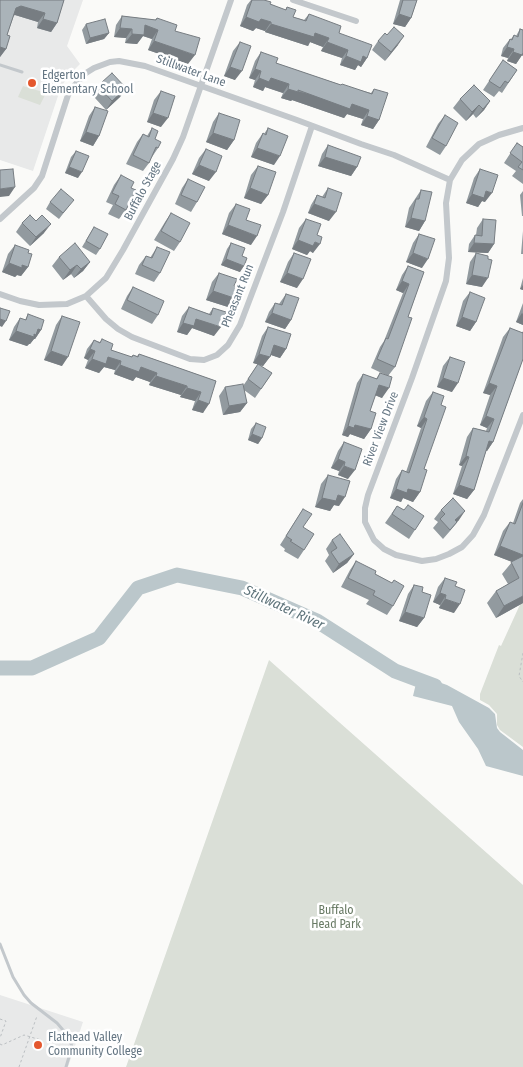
<!DOCTYPE html>
<html>
<head>
<meta charset="utf-8">
<style>
  body { margin:0 }
  canvas { display:block; background:#fafaf8 }
</style>
</head>
<body>
<canvas width="523" height="1067"></canvas>
<script>
const ctx = document.querySelector('canvas').getContext('2d');
ctx.lineJoin = 'round';
function paint(path, color) { ctx.fillStyle = color; ctx.fill(path, 'evenodd'); }
const shape = rows => new Path2D(rows.map(r => 'M' + r).join(''));
function stroke(path, color, width, dash) { ctx.strokeStyle = color; ctx.lineWidth = width; ctx.lineCap = dash ? 'butt' : 'round'; ctx.setLineDash(dash || []); ctx.stroke(path); }
function drawText(font, color, halo, rows, align = 'center') {
  ctx.font = font + ' "Fira Sans Condensed",sans-serif'; ctx.lineWidth = 5; ctx.setLineDash([]); ctx.textBaseline = 'middle'; ctx.strokeStyle = halo; ctx.fillStyle = color; for (const [text, x, y, turn = 0] of rows) {
    ctx.save(); ctx.translate(x, y); ctx.rotate((+turn || 0) * Math.PI / 180); ctx.textAlign = isNaN(turn) ? turn : align; if (halo) ctx.strokeText(text, 0, 0); ctx.fillText(text, 0, 0); ctx.restore();
  }
}
paint(shape([
  [0,0,83,0,67,46,80,64,67,77,60,90,33,171,0,160],
  [0,995,83,1022,68,1067,0,1067]
]), '#e8e9e9');
paint(shape([
  [23,86,46,93,40,105,18,97],
  [523,598,523,747,500,730,497,725,497,714,489,705,480,700,480,694,499,645,501,646],
  [269,660,523,885,523,1067,126,1067]
]), '#dadfd7');
paint(shape([
  [418,675,447,685,489,708,495,714,497,728,500,732,523,750,523,776,486,766,478,749,459,722,452,706,413,696]
]), '#bbc7cb');
stroke(shape([
  [0,668,32,668,99,638,138,588,177,575,242,588,317,621,395,671,435,686]
]), '#bbc7cb', 15);
stroke(shape([
  [523,653,519,676,523,682],
  [0,1019,6,1021,0,1038],
  [0,1044,2,1045,24,1035,41,1040],
  [19,1067,37,1016]
]), '#bbbfc2', 1, [2.5, 2.5]);
stroke(shape([
  [0,65,22,72],
  [0,944,13,977,24,995,31,1003,57,1023,69,1037,72,1047,66,1067]
]), '#c3c8cc', 3);
stroke(shape([
  [293,0,356,21],
  [523,128,499,135,479,144,462,160,450,180,446,203,449,258,446,281,412,378,368,495,365,508,365,522,374,540,384,549,396,555,422,561,436,559,449,554,462,547,473,535,484,515,523,415],
  [0,219,34,188,42,176,68,95,73,87,86,73,94,68,110,62,119,61,145,66,297,120,361,144,394,155,450,180],
  [0,294,20,301,39,305,67,304,86,296,106,278,123,250,173,159,183,137,231,0],
  [86,296,106,319,118,329,132,337,190,359,204,360,217,355,228,345,240,325,283,212,312,126]
]), '#c3c8cc', 6);
paint(shape([
  [0,0,64,0,57,23,51,32,37,28,38,22,15,15,14,15,7,35,6,49,0,57],
  [251,0,264,0,270,4,285,10,287,7,293,17,304,20,309,14,339,33,367,58,361,67,358,65,355,70,340,65,342,58,321,51,323,47,310,42,308,46,265,32,265,31,256,28,253,31,240,26,247,5],
  [400,0,417,0,411,18,405,27,393,24],
  [122,16,155,20,157,18,175,31,188,64,148,50,152,39,143,36,137,44,125,43,126,38,114,37,116,25],
  [86,24,109,33,104,39,86,44,82,30],
  [520,29,523,30,523,56,522,55,516,64,507,61,508,58,501,56,503,48,510,39,511,39,514,35,516,36],
  [387,35,398,45,385,61,372,50,378,41],
  [240,42,235,80,224,76,233,51],
  [261,52,276,63,341,85,371,93,374,89,379,120,373,129,361,125,363,119,347,114,344,118,292,100,291,101,281,98,283,93,265,87,263,91,253,87,255,80,249,78,255,61],
  [503,60,517,70,502,93,499,91,494,97,483,90],
  [101,83,126,88,120,97,106,110,95,98,97,95,95,92],
  [161,91,161,127,147,122,154,100],
  [460,99,490,101,484,110,476,118,473,114,466,121,453,108],
  [95,107,99,136,93,146,80,141,89,116],
  [219,113,234,140,227,150,206,142,213,122],
  [445,115,446,146,440,155,426,147,438,124],
  [152,128,155,139,158,148,152,157,152,156,149,163,143,171,126,164,137,142,143,134,147,136],
  [268,128,274,165,251,157,256,143,263,133,264,134],
  [517,143,523,147,523,184,512,176,516,171,504,163],
  [328,145,357,167,351,176,318,166,322,154],
  [206,149,209,181,192,174,199,158],
  [76,151,78,178,65,173,71,157],
  [258,166,268,195,261,204,244,198,251,175],
  [480,169,485,202,482,201,478,207,466,203,474,178],
  [121,175,131,188,126,210,119,219,108,214,113,205,106,202,114,185],
  [188,179,197,202,191,212,175,204,182,188],
  [328,188,329,221,308,213,311,205,317,195,322,197],
  [421,190,425,221,419,231,405,227,409,208],
  [523,191,523,216,522,216,520,195],
  [50,202,69,206,59,219,46,209],
  [236,204,246,220,251,245,222,234,229,213],
  [171,213,180,242,174,251,154,240,165,222],
  [306,219,317,235,313,253,310,251,307,255,292,249,299,228],
  [483,219,494,244,488,253,468,252,469,244,475,235,476,235,477,228],
  [36,221,44,233,30,246,16,232,22,223],
  [94,227,100,249,96,255,82,247],
  [523,231,523,254,521,254],
  [419,234,422,268,406,262,413,243],
  [231,243,242,256,240,272,221,265,227,249],
  [15,245,28,253,28,267,21,276,17,275,15,277,2,272,8,254],
  [157,247,160,273,154,282,135,274,139,265,146,256,150,258],
  [294,253,297,288,280,282,288,262],
  [476,253,482,287,466,284,470,262],
  [59,257,90,262,83,271,74,278,71,274,63,280,52,266],
  [408,266,424,272,408,317,395,367,388,376,382,398,375,395,370,411,371,429,364,439,350,434,348,437,342,435,357,383,363,374,376,379,380,373,388,376,371,368,380,347,384,341,403,293,396,290,402,275],
  [219,273,234,286,228,307,206,300,212,282],
  [523,278,523,290,520,289],
  [133,287,158,315,152,324,121,309,127,296],
  [470,292,476,322,470,331,456,326,463,301],
  [286,294,291,320,285,329,265,322,269,312,275,303,279,304],
  [523,303,523,325,516,322],
  [189,307,209,314,213,308,214,336,192,328,187,335,177,332,182,316],
  [28,314,41,330,35,339,34,339,30,344,29,344,27,346,9,340,14,327,20,318,25,320],
  [62,316,62,366,44,360,56,325],
  [268,327,286,349,280,358,271,355,263,366,259,365,272,373,255,398,244,390,247,403,240,412,223,415,219,396,225,387,243,386,258,364,253,363,262,336],
  [510,328,522,333,523,331,523,359,493,442,487,451,486,451,474,490,467,499,453,494,462,466,459,465,467,437,473,428,486,431,487,428,480,425,490,395,483,393,503,337],
  [102,339,111,350,131,357,133,355,137,356,139,354,216,381,203,413,192,410,195,401,180,397,181,395,149,385,150,382,136,377,133,381,114,374,115,370,104,367,99,373,85,368,88,360,84,358,87,349,94,340,100,342],
  [450,357,452,392,437,387,443,366],
  [433,392,441,405,424,469,420,492,413,502,403,498,401,502,390,498,396,479,402,470,406,472,421,428,417,426,426,401],
  [256,423,262,438,258,444,248,440,251,429],
  [344,442,348,479,338,475,339,471,331,468,338,451],
  [328,475,339,506,334,505,330,511,315,507,321,484],
  [523,499,523,603,496,618,487,603,496,591,508,584,502,574,512,562,494,555,503,531,510,522,513,523,520,503],
  [397,506,404,510,424,516,409,539,385,523],
  [303,509,304,550,298,559,284,551,285,549,280,545],
  [441,510,459,520,450,531,443,539,433,528,438,522,434,519],
  [332,540,354,554,347,563,333,573,325,561,329,555,326,549],
  [356,561,375,574,392,583,394,580,393,606,387,615,366,604,369,600,341,587,350,570],
  [445,578,454,613,439,608,440,605,433,602,438,587],
  [414,585,422,592,424,618,417,627,399,621,408,594]
]), '#929a9f');
paint(shape([
  [21,6,45,13,38,22,15,15,10,18,16,8],
  [399,14,411,18,405,27,393,24],
  [246,17,261,19,271,22,265,31,256,28,253,31,240,26],
  [43,19,57,23,51,32,37,28],
  [271,24,315,33,329,38,323,47,310,42,308,46,265,32],
  [145,25,158,30,152,39,143,36,137,44,125,43,132,34],
  [120,28,132,29,126,38,114,37],
  [109,33,104,39,86,44,90,38],
  [404,36,398,45,385,61,391,52],
  [154,41,195,55,188,64,148,50],
  [327,42,348,50,342,58,321,51],
  [0,47,6,49,0,57],
  [507,47,514,49,508,58,501,56],
  [523,49,523,56,522,55,516,64,507,61,513,52],
  [346,56,363,56,367,58,361,67,358,65,355,70,340,65],
  [230,67,242,71,235,80,224,76],
  [255,69,261,71,255,80,249,78],
  [259,78,271,78,289,84,283,93,265,87,263,91,253,87],
  [126,88,120,97,106,110,112,101],
  [288,89,352,104,369,110,363,119,347,114,344,118,292,100,291,101,281,98],
  [490,101,484,110,476,118,483,109],
  [479,105,473,114,466,121,472,112],
  [153,113,168,118,161,127,147,122],
  [367,116,379,120,373,129,361,125],
  [86,132,99,136,93,146,80,141],
  [213,133,234,140,227,150,206,142],
  [257,148,280,156,274,165,251,157],
  [325,157,357,167,351,176,318,166],
  [199,165,216,172,209,181,192,174],
  [69,167,82,172,78,178,65,173],
  [15,187,9,196,0,197,0,189],
  [250,188,268,195,261,204,244,198],
  [486,191,492,193,485,202,482,201,478,207,466,203,472,194],
  [314,204,336,212,329,221,308,213],
  [411,218,425,221,419,231,405,227],
  [51,224,44,233,30,246,36,237],
  [228,225,257,236,251,245,222,234],
  [298,240,315,242,320,244,313,253,310,251,307,255,292,249],
  [474,243,494,244,488,253,468,252],
  [413,253,428,259,422,268,406,262],
  [226,259,244,266,240,272,221,265],
  [90,262,83,271,74,278,81,269],
  [9,263,22,265,28,267,21,276,17,275,15,277,2,272],
  [77,265,71,274,63,280,70,270],
  [287,273,303,279,297,288,280,282],
  [472,275,488,278,482,287,466,284],
  [402,281,409,284,403,293,396,290],
  [523,285,523,290,520,289],
  [213,291,234,298,228,307,206,300],
  [272,313,291,320,285,329,265,322],
  [522,313,523,314,523,325,516,322],
  [462,317,476,322,470,331,456,326],
  [0,319,6,321,2,327,0,326],
  [196,319,221,327,214,336,192,328,187,335,177,332,183,323],
  [38,329,41,330,35,339,34,339,30,344,29,344,27,346,9,340,16,331],
  [274,345,286,349,280,358,268,354],
  [90,349,95,351,88,360,84,358],
  [51,351,68,357,62,366,44,360],
  [259,354,270,357,263,366,253,363],
  [108,357,121,361,115,370,104,367,99,373,85,368,92,359],
  [120,365,141,367,157,373,150,382,136,377,133,381,114,374],
  [156,376,187,386,181,395,149,385],
  [443,378,458,383,452,392,437,387],
  [489,383,497,386,490,395,483,393],
  [379,385,389,388,382,398,372,394],
  [187,388,201,392,195,401,180,397],
  [198,400,209,404,203,413,192,410],
  [247,403,240,412,223,415,229,406],
  [486,416,494,419,487,428,480,425],
  [424,417,427,419,421,428,417,426],
  [355,425,371,429,364,439,350,434,348,437,342,435,348,426],
  [252,434,262,438,258,444,248,440],
  [489,441,493,442,487,451,483,450],
  [466,456,469,457,462,466,459,465],
  [338,459,345,462,339,471,331,468],
  [344,466,355,470,348,479,338,475],
  [459,485,474,490,467,499,453,494],
  [396,489,408,489,420,492,413,502,403,498,401,502,390,498],
  [338,495,345,497,339,506,334,505,330,511,315,507,322,498],
  [465,511,459,520,449,529,455,520],
  [500,546,523,555,523,566,494,555],
  [354,554,347,563,333,573,339,564],
  [440,593,446,595,440,605,433,602],
  [523,596,523,603,496,618,504,606],
  [445,599,460,604,454,613,439,608],
  [405,612,424,618,417,627,399,621]
]), '#777d82');
const building = shape([
  [0,0,64,0,57,23,43,19,45,13,21,6,16,8,7,35,10,36,6,49,0,47,0,0],
  [252,0,264,0,271,2,270,4,286,10,287,7,296,10,293,17,306,21,309,14,341,26,339,33,372,45,367,58,363,56,361,62,346,56,348,50,327,42,329,38,315,33,314,37,271,24,271,22,261,19,259,22,246,17,252,0],
  [403,0,417,0,411,18,399,14,403,0],
  [122,16,156,20,157,18,177,25,175,31,200,38,195,55,154,41,158,30,145,25,144,35,132,34,132,29,120,28,122,16],
  [105,19,109,33,90,38,86,24,105,19],
  [394,27,404,36,391,52,378,41,385,33,387,35,394,27],
  [520,29,523,30,523,53,522,55,513,52,514,49,507,47,510,39,512,40,514,35,518,37,520,29],
  [240,42,251,46,242,71,230,67,240,42],
  [261,52,278,58,276,63,341,85,342,84,372,94,374,89,388,93,379,120,367,116,369,110,352,104,350,109,298,90,298,92,288,89,289,84,271,78,269,82,259,78,261,71,255,69,261,52],
  [503,60,517,70,508,83,505,81,500,88,489,81,503,60],
  [112,73,126,88,112,101,101,89,104,87,101,83,112,73],
  [474,85,490,101,483,109,479,105,472,112,460,99,474,85],
  [161,91,175,96,168,118,153,113,161,91],
  [95,107,108,111,99,136,86,132,95,107],
  [219,113,240,120,234,140,213,133,219,113],
  [445,115,458,123,446,146,432,138,445,115],
  [152,128,158,131,155,139,161,142,158,148,156,147,149,163,133,155,143,134,149,137,152,128],
  [268,128,288,136,280,156,257,148,263,133,266,135,268,128],
  [517,143,523,147,523,170,518,167,522,162,510,153,517,143],
  [328,145,361,157,357,167,325,157,328,145],
  [206,149,222,156,216,172,199,165,206,149],
  [76,151,89,156,82,172,69,167,76,151],
  [258,166,276,172,268,195,250,188,258,166],
  [13,169,15,187,0,189,0,170,13,169],
  [480,169,498,175,492,193,486,191,484,198,472,194,480,169],
  [121,175,134,182,131,188,136,190,126,210,115,204,119,196,112,193,121,175],
  [188,179,205,187,197,202,181,195,188,179],
  [328,188,342,193,336,212,314,204,317,195,325,198,328,188],
  [61,189,74,200,63,213,50,202,61,189],
  [421,190,432,192,425,221,411,218,416,199,419,199,421,190],
  [236,204,250,209,246,220,261,225,257,236,228,225,236,204],
  [171,213,190,223,180,242,161,231,171,213],
  [30,215,36,221,42,215,51,224,36,237,22,223,30,215],
  [306,219,321,224,317,235,322,237,320,244,315,242,313,246,298,240,306,219],
  [483,219,496,220,494,244,474,243,475,235,482,236,483,219],
  [94,227,108,234,100,249,86,241,94,227],
  [419,234,435,239,428,259,413,253,419,234],
  [75,243,90,262,81,269,77,265,70,270,59,257,75,243],
  [231,243,245,248,242,256,247,258,244,266,226,259,231,243],
  [15,245,29,250,28,253,32,254,28,267,22,265,22,268,9,263,15,245],
  [157,247,170,252,160,273,142,265,146,256,152,258,157,247],
  [294,253,311,259,303,279,287,273,294,253],
  [476,253,488,256,488,259,492,260,488,278,472,275,476,253],
  [408,266,424,272,408,317,412,318,395,367,377,359,386,338,388,339,409,284,402,281,408,266],
  [219,273,237,279,234,286,238,287,234,298,213,291,219,273],
  [133,287,164,301,158,315,127,300,133,287],
  [470,292,485,298,476,322,462,317,470,292],
  [286,294,299,298,291,320,272,313,275,303,282,305,286,294],
  [189,307,211,315,213,308,226,312,221,327,196,319,194,326,183,323,189,307],
  [0,308,10,311,6,321,0,319,0,320,0,308],
  [28,314,44,320,41,330,38,329,36,335,34,334,34,337,16,331,20,318,26,320,28,314],
  [62,316,80,322,68,357,51,351,62,316],
  [268,327,291,334,286,349,274,345,270,357,259,354,268,327],
  [510,328,523,333,523,332,523,359,493,442,489,441,474,490,459,485,469,457,466,456,473,428,489,432,494,419,486,416,497,386,489,383,510,328],
  [102,339,113,344,111,350,132,357,133,355,138,357,139,354,216,381,209,404,198,400,201,392,187,388,187,386,156,376,157,373,141,367,139,372,120,365,121,361,108,357,106,364,92,359,95,351,90,349,94,340,100,343,102,339],
  [450,357,465,362,458,383,443,378,450,357],
  [258,364,272,373,261,389,248,379,258,364],
  [380,373,392,377,389,388,379,385,370,411,376,413,371,429,355,425,354,428,348,426,363,374,377,379,380,373],
  [243,384,247,403,229,406,225,387,243,384],
  [433,392,444,396,441,405,446,407,424,469,427,470,420,492,408,489,407,493,396,489,402,470,409,473,427,419,424,417,433,392],
  [256,423,266,427,262,438,252,434,256,423],
  [344,442,362,449,355,470,344,466,345,462,338,459,344,442],
  [328,475,350,481,345,497,338,495,336,501,322,498,328,475],
  [453,498,465,511,455,520,457,522,450,530,440,519,445,514,441,510,453,498],
  [523,503,523,555,500,546,510,522,515,524,523,503],
  [408,505,424,516,415,530,392,514,397,506,404,510,408,505],
  [303,509,312,514,303,527,314,534,304,550,290,541,292,540,286,536,303,509],
  [340,534,354,554,339,564,331,552,337,548,332,540,340,534],
  [523,556,523,596,504,606,496,591,519,578,511,562,523,556],
  [356,561,376,571,375,574,392,583,394,580,404,586,393,606,373,595,375,591,348,578,356,561],
  [445,578,457,582,455,586,465,590,460,604,445,599,446,595,440,593,445,578],
  [414,585,423,587,422,592,431,595,424,618,405,612,414,585]
]);
paint(building, '#aab3b9');
stroke(building, '#777d82', 1);
for (const [x, y, r, color] of [
  [32,83,5,"#e4572e"],
  [38,1045,5,"#e4572e"]
]) { const dot = new Path2D(); dot.arc(x, y, r, 0, 2 * Math.PI); ctx.fillStyle = color; ctx.fill(dot); stroke(dot, '#fff', 2); }
drawText('12px', '#657683', '#fff', [
  ["Stillwater Lane",191,71,20],
  ["Buffalo Stage",143,191,-62],
  ["Pheasant Run",238,296,-68],
  ["River View Drive",381,429,-69]
]);
drawText('12px', '#657683', '#fff', [
  ["Edgerton",42,76],
  ["Elementary School",42,90],
  ["Flathead Valley",48,1038],
  ["Community College",48,1052]
], 'left');
drawText('12px', '#687a64', '#fff', [
  ["Buffalo",336,911],
  ["Head Park",336,925]
]);
drawText('italic 14px', '#60757c', '#fff', [
  ["Stillwater River",284,608,25]
]);
</script>
</body>
</html>
